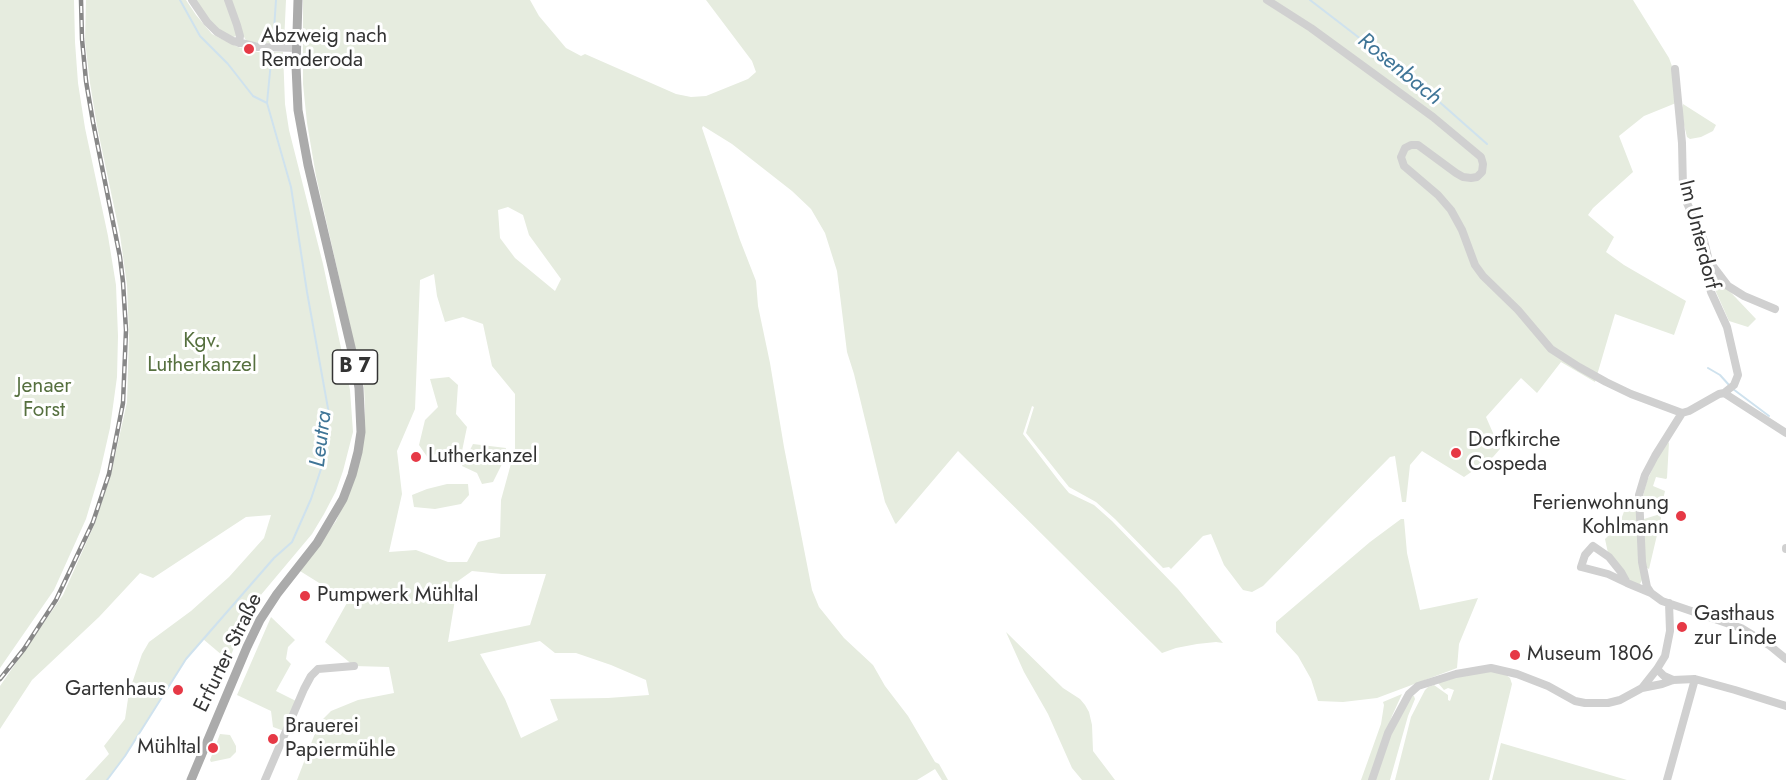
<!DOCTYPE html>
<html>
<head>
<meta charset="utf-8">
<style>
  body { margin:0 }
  canvas { display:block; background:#fff }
</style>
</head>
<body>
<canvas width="1786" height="780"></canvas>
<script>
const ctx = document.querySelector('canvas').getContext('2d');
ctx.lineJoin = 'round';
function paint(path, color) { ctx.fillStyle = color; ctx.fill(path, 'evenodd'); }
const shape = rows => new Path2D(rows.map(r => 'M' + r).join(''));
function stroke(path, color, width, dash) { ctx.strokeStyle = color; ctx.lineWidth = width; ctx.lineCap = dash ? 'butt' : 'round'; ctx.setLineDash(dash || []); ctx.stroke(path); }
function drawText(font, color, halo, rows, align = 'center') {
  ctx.font = font + ' Jost,sans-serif'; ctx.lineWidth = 6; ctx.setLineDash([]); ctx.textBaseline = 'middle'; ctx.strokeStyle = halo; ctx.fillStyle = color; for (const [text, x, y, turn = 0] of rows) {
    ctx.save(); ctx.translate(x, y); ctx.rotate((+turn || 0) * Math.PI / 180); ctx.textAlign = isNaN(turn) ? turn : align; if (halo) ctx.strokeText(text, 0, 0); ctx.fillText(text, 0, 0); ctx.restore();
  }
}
paint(shape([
  [0,0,74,0,75,42,78,83,85,128,108,236,116,285,118,336,117,377,110,428,100,472,86,519,54,590,0,668],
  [86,0,186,0,196,15,212,34,238,47,258,52,283,52,285,104,289,130,323,264,350,390,353,432,343,471,336,491,324,514,312,534,260,596,243,623,229,661,203,639,185,661,125,756,107,780,85,780,109,754,104,746,125,719,129,692,142,654,149,642,191,611,229,577,264,538,271,515,246,517,153,578,140,573,99,617,32,680,0,729,0,686,63,595,95,523,111,474,127,402,129,336,127,285,120,235,97,126,90,83,85,41],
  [195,0,226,0,237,36,233,37,225,34,212,23],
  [229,0,286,0,284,43,272,44,249,42,245,39],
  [303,0,530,0,539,16,566,48,581,56,585,54,676,94,691,97,706,96,748,79,756,72,752,61,706,0,1633,0,1669,58,1673,69,1676,103,1644,116,1619,136,1633,172,1593,208,1588,215,1614,237,1606,252,1624,265,1686,301,1674,335,1615,314,1595,382,1561,362,1537,393,1521,378,1486,417,1500,449,1493,457,1464,477,1422,451,1410,465,1406,502,1402,502,1395,456,1390,457,1263,586,1252,592,1243,590,1224,565,1211,534,1203,536,1171,569,1169,567,1163,568,1115,519,1096,502,1069,487,1026,433,1034,407,1032,406,1023,434,1059,481,1069,493,1094,505,1112,521,1178,589,1223,643,1216,642,1197,644,1176,648,1162,653,958,451,896,524,895,523,885,502,854,374,847,352,837,271,825,233,811,209,792,191,732,144,703,126,702,128,740,240,756,281,758,306,770,363,784,447,812,590,819,607,844,638,873,665,885,686,908,716,935,762,939,764,948,780,942,780,935,769,917,780,297,780,319,723,331,711,358,700,394,693,389,667,354,666,325,642,348,601,300,571,336,521,348,494,364,432,365,408,364,387,316,176,307,123,303,84],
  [508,207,523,215,529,235,561,279,555,291,515,258,500,238,498,210],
  [434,274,437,296,445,322,463,317,483,324,492,366,515,394,515,449,501,500,500,537,478,542,467,562,448,562,416,550,389,552,402,494,397,451,415,409,420,280],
  [472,571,502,574,546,574,530,625,448,642,458,581],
  [540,641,555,653,576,653,611,665,646,680,649,695,608,698,550,699,558,720,521,738,505,699,480,654],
  [1683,104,1716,125,1713,131,1701,137,1690,139,1687,137,1684,125,1682,109],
  [1712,275,1719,280,1756,319,1748,327,1729,321,1712,283,1711,278],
  [449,377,458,385,456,414,467,427,462,451,445,449,428,458,419,445,425,420,438,407,430,379],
  [1669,442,1667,478,1666,479,1656,477,1653,486,1665,491,1662,504,1658,509,1650,509,1644,504,1643,496,1647,481,1656,461,1664,446],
  [473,444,506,448,503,462,493,482,482,484,477,473,462,466],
  [447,484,468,484,469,495,461,504,435,509,414,507,412,495,427,489],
  [1629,498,1636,502,1642,580,1640,584,1635,585,1627,577,1608,553,1605,539,1619,525],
  [1657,515,1660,515,1661,518,1649,569,1647,568,1645,560,1644,519],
  [1401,519,1404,519,1407,553,1420,610,1478,598,1459,644,1457,668,1377,698,1343,702,1318,701,1311,679,1298,656,1276,632,1276,622,1370,542],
  [271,617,295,640,288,647,286,659,291,664,276,691,296,701,284,731,273,727,271,711,237,695],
  [1006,632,1063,688,1080,699,1085,705,1089,712,1092,725,1093,751,1115,780,1082,780,1072,768,1048,714,1024,672],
  [1489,671,1505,674,1510,678,1512,684,1489,780,1395,780,1411,717,1425,690,1428,687,1434,685,1448,695,1448,700,1450,701,1454,690,1448,688,1444,690,1438,683,1472,673],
  [1402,694,1392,716,1369,780,1361,780,1381,724,1384,705,1383,702],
  [1411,695,1414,696,1415,699,1408,716,1390,780,1375,780,1396,719],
  [220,734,230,735,236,746,236,752,230,758,211,762,210,760],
  [1501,743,1627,780,1492,780]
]), '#e6ecdf');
stroke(shape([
  [180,0,200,36,228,64,253,96,267,103],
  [1310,0,1418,83,1487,144],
  [273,45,276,0],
  [1708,368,1720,375,1729,385],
  [1733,389,1769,416],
  [107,780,125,756,186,659,274,558,292,542,311,499,323,463,329,414,307,292,291,187,267,103,272,51]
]), '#cfe2ee', 2);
stroke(shape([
  [192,0,207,22,217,32,233,41,258,47,296,48],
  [228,0,237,25,240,36,239,43],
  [1267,0,1311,28,1433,117,1481,157,1483,164,1482,172,1477,177,1471,178,1463,177,1456,173,1418,145,1411,145,1405,148,1401,157,1404,166,1438,195,1451,210,1462,230,1475,265,1483,276,1518,310,1551,349,1579,367,1606,382,1631,394,1682,413],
  [1675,69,1682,143,1683,188,1687,203,1704,241,1709,261,1707,277,1711,292,1727,327,1738,375,1734,385,1724,393,1719,394,1689,411,1682,413],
  [1709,261,1728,286,1744,296,1775,309],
  [1724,393,1786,433],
  [1682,413,1655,456,1645,475,1639,495,1642,562,1647,587,1651,593,1662,601,1741,628,1769,645,1786,659],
  [1786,548,1786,549],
  [1627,583,1608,574,1581,567,1585,555,1593,546,1609,557,1621,572,1627,583,1651,593],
  [1657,669,1664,676,1673,680],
  [1642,688,1662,684,1673,680,1695,679,1735,690,1786,706],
  [265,780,304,689,311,676,318,669,354,666],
  [1372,780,1388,733,1409,694,1418,686,1456,674,1491,668,1517,674,1548,686,1575,701,1585,703,1608,703,1620,700,1642,688,1657,669,1665,656,1670,631,1669,603],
  [1667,780,1695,679]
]), '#d0d0d0', 8);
stroke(shape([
  [191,780,247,647,260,620,277,594,317,543,343,499,352,475,358,452,361,432,359,388,354,360,308,165,298,110,296,66,298,0]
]), '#ababab', 9);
const rail = shape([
  [0,679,24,649,56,600,93,522,109,474,123,403,126,330,123,282,120,257,93,122,86,81,82,39,81,0]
]);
stroke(rail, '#888', 4.5);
stroke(rail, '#fff', 2, [7]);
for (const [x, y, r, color] of [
  [249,49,6,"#e63946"],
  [1456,453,6,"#e63946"],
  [416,457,6,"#e63946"],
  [1681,516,6,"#e63946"],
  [305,596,6,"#e63946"],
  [1682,627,6,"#e63946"],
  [1515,655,6,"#e63946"],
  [178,690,6,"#e63946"],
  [273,739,6,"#e63946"],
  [213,748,6,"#e63946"]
]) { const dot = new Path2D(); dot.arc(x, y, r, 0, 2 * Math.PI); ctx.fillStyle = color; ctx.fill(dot); stroke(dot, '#fff', 2); }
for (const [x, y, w] of [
  [355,367,45]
]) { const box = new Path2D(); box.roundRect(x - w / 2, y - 17, w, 34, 4.5); ctx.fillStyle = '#fff'; ctx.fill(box); stroke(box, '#333', 1.5); }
drawText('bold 20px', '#333', null, [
  ["B 7",355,367]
]);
drawText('21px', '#333', '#fff', [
  ["Abzweig nach",261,37],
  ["Remderoda",261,61],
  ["Dorfkirche",1468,441],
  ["Cospeda",1468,465],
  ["Lutherkanzel",428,457],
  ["Ferienwohnung",1669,504,"right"],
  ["Kohlmann",1669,528,"right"],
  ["Pumpwerk Mühltal",317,596],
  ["Gasthaus",1694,615],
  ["zur Linde",1694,639],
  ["Museum 1806",1527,655],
  ["Gartenhaus",166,690,"right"],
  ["Brauerei",285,727],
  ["Papiermühle",285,751],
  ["Mühltal",201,748,"right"]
], 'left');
drawText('21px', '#333', '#fff', [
  ["Im Unterdorf",1698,235,76],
  ["Erfurter Straße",229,653,-64]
]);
drawText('21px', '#56703f', '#fff', [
  ["Kgv.",202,342],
  ["Lutherkanzel",202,366],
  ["Jenaer",44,387],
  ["Forst",44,411]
]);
drawText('italic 22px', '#3f7597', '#fff', [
  ["Rosenbach",1399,70,39],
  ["Leutra",322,439,-83]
]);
</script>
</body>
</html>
